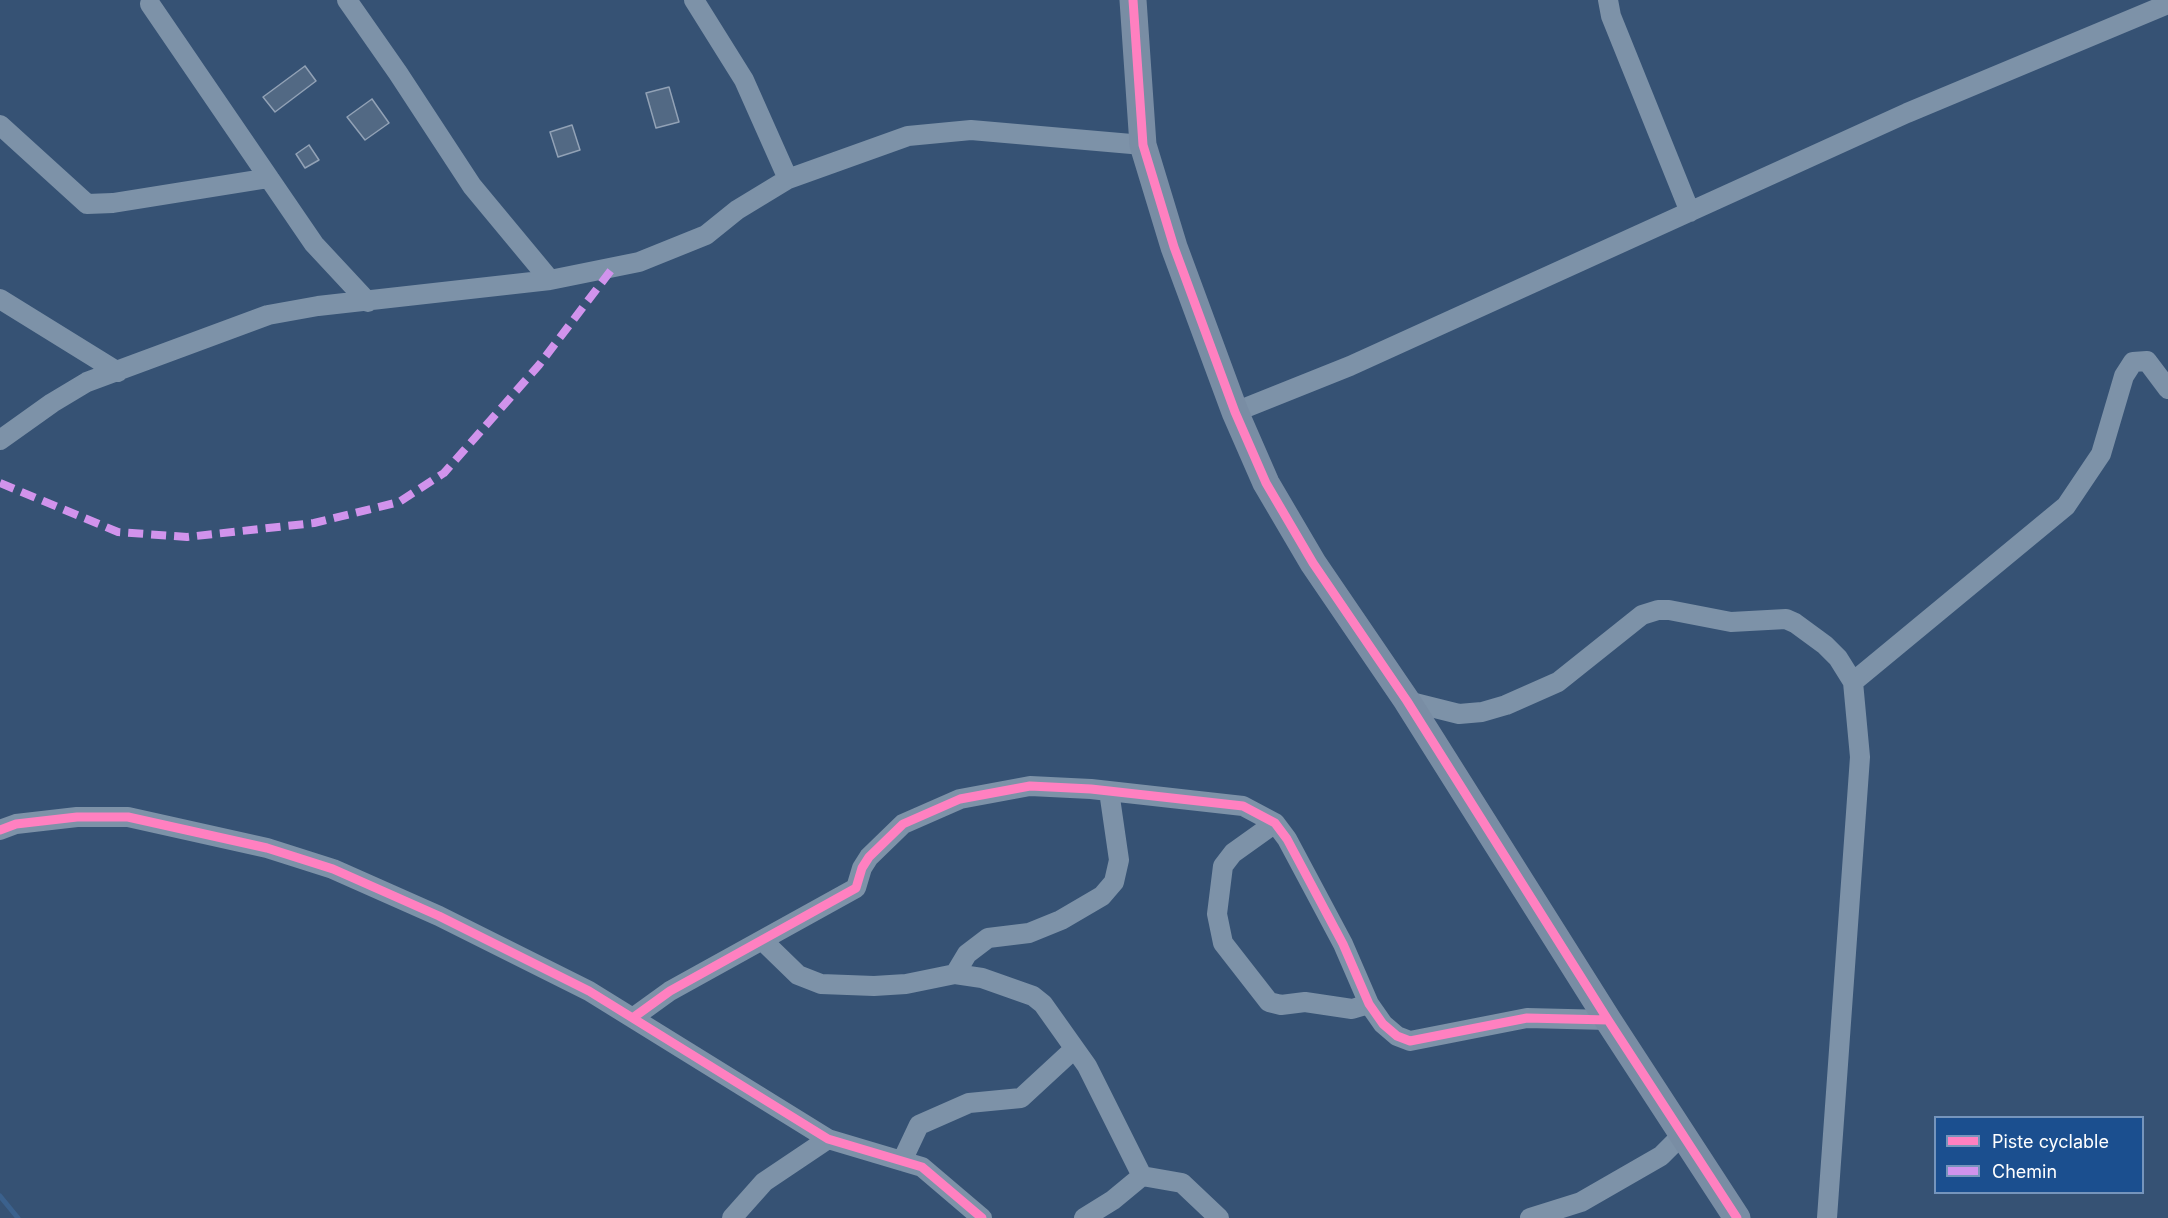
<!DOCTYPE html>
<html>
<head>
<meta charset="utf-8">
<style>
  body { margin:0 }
  #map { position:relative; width:2168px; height:1218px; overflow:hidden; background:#365274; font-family:Inter,sans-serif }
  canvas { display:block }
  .legend { position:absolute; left:1934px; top:1116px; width:210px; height:78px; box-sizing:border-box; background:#1b4f8f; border:2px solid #7695bc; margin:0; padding:8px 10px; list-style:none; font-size:18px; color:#fff }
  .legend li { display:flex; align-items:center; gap:12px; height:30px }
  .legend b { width:30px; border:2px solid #7695bc }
</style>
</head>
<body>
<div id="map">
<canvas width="2168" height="1218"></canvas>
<ul class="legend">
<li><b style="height:8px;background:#ff80c0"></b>Piste cyclable</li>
<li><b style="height:8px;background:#d193ec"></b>Chemin</li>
</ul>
</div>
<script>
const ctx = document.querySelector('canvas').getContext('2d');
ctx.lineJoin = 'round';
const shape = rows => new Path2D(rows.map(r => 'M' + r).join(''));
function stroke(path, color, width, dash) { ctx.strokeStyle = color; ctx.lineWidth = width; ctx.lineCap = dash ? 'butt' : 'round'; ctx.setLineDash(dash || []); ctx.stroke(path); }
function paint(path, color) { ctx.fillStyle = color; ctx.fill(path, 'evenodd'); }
stroke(shape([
  [0,1196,18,1218]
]), '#3b618d', 5);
const building = shape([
  [305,66,316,81,275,112,263,97,305,66],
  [669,87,679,122,656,128,646,93,669,87],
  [372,99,389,123,365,140,347,117,372,99],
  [572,125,580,150,558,157,550,132,572,125],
  [309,145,319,160,305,168,296,154,309,145]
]);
paint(building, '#526984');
stroke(building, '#92a2b6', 1.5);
stroke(shape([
  [347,0,398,73,472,186,550,280,639,262,706,235,737,210,788,179,908,136,971,130,1143,145],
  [694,0,744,80,788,179],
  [1608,0,1611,16,1690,212],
  [150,4,314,244,368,302],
  [0,125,87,204,113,203,269,178],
  [0,299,118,372],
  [1235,412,1350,366,1907,113,2168,4],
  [0,440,52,403,87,382,268,315,318,306,550,280],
  [1853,682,2066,506,2101,454,2124,376,2133,362,2147,361,2168,389],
  [1407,701,1459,714,1482,712,1506,705,1558,682,1642,615,1658,610,1669,610,1731,622,1786,619,1795,623,1825,645,1838,658,1853,682,1860,757,1827,1218],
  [1275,823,1233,853,1223,866,1217,914,1223,943,1269,1002,1281,1005,1305,1002,1352,1009,1369,1004],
  [0,830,16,824,77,817,128,817,267,848,333,869,439,916,589,991,828,1139,922,1167,982,1218],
  [763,941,798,975,821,984,874,986,906,984,955,974,982,978,1033,996,1043,1004,1087,1066,1142,1176],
  [955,974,967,954,988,938,1029,933,1061,920,1102,896,1114,882,1119,860,1109,791],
  [634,1017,670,991,856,888,862,868,869,857,903,824,960,799,1030,786,1091,789,1243,806,1275,823,1287,839,1343,944,1369,1004,1383,1024,1397,1036,1410,1041,1527,1018,1608,1020],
  [902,1161,919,1125,969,1103,1021,1098,1073,1050],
  [732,1218,764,1182,828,1139],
  [1084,1218,1113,1200,1142,1176,1182,1183,1219,1218],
  [1530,1218,1581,1202,1661,1156,1682,1135]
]), '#7d92a8', 20);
stroke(shape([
  [1133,0,1143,145,1174,247,1235,412,1266,483,1313,563,1407,701,1608,1020,1737,1218]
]), '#798da4', 27);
stroke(shape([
  [0,483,118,532,187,537,314,523,399,502,444,473,539,365,612,269]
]), '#d193ec', 8, [15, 8]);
stroke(shape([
  [1133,0,1143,145,1174,247,1235,412,1266,483,1313,563,1407,701,1608,1020,1737,1218],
  [0,830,16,824,77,817,128,817,267,848,333,869,439,916,589,991,828,1139,922,1167,982,1218],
  [634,1017,670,991,856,888,862,868,869,857,903,824,960,799,1030,786,1091,789,1243,806,1275,823,1287,839,1343,944,1369,1004,1383,1024,1397,1036,1410,1041,1527,1018,1608,1020]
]), '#ff80c0', 9);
</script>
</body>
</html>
